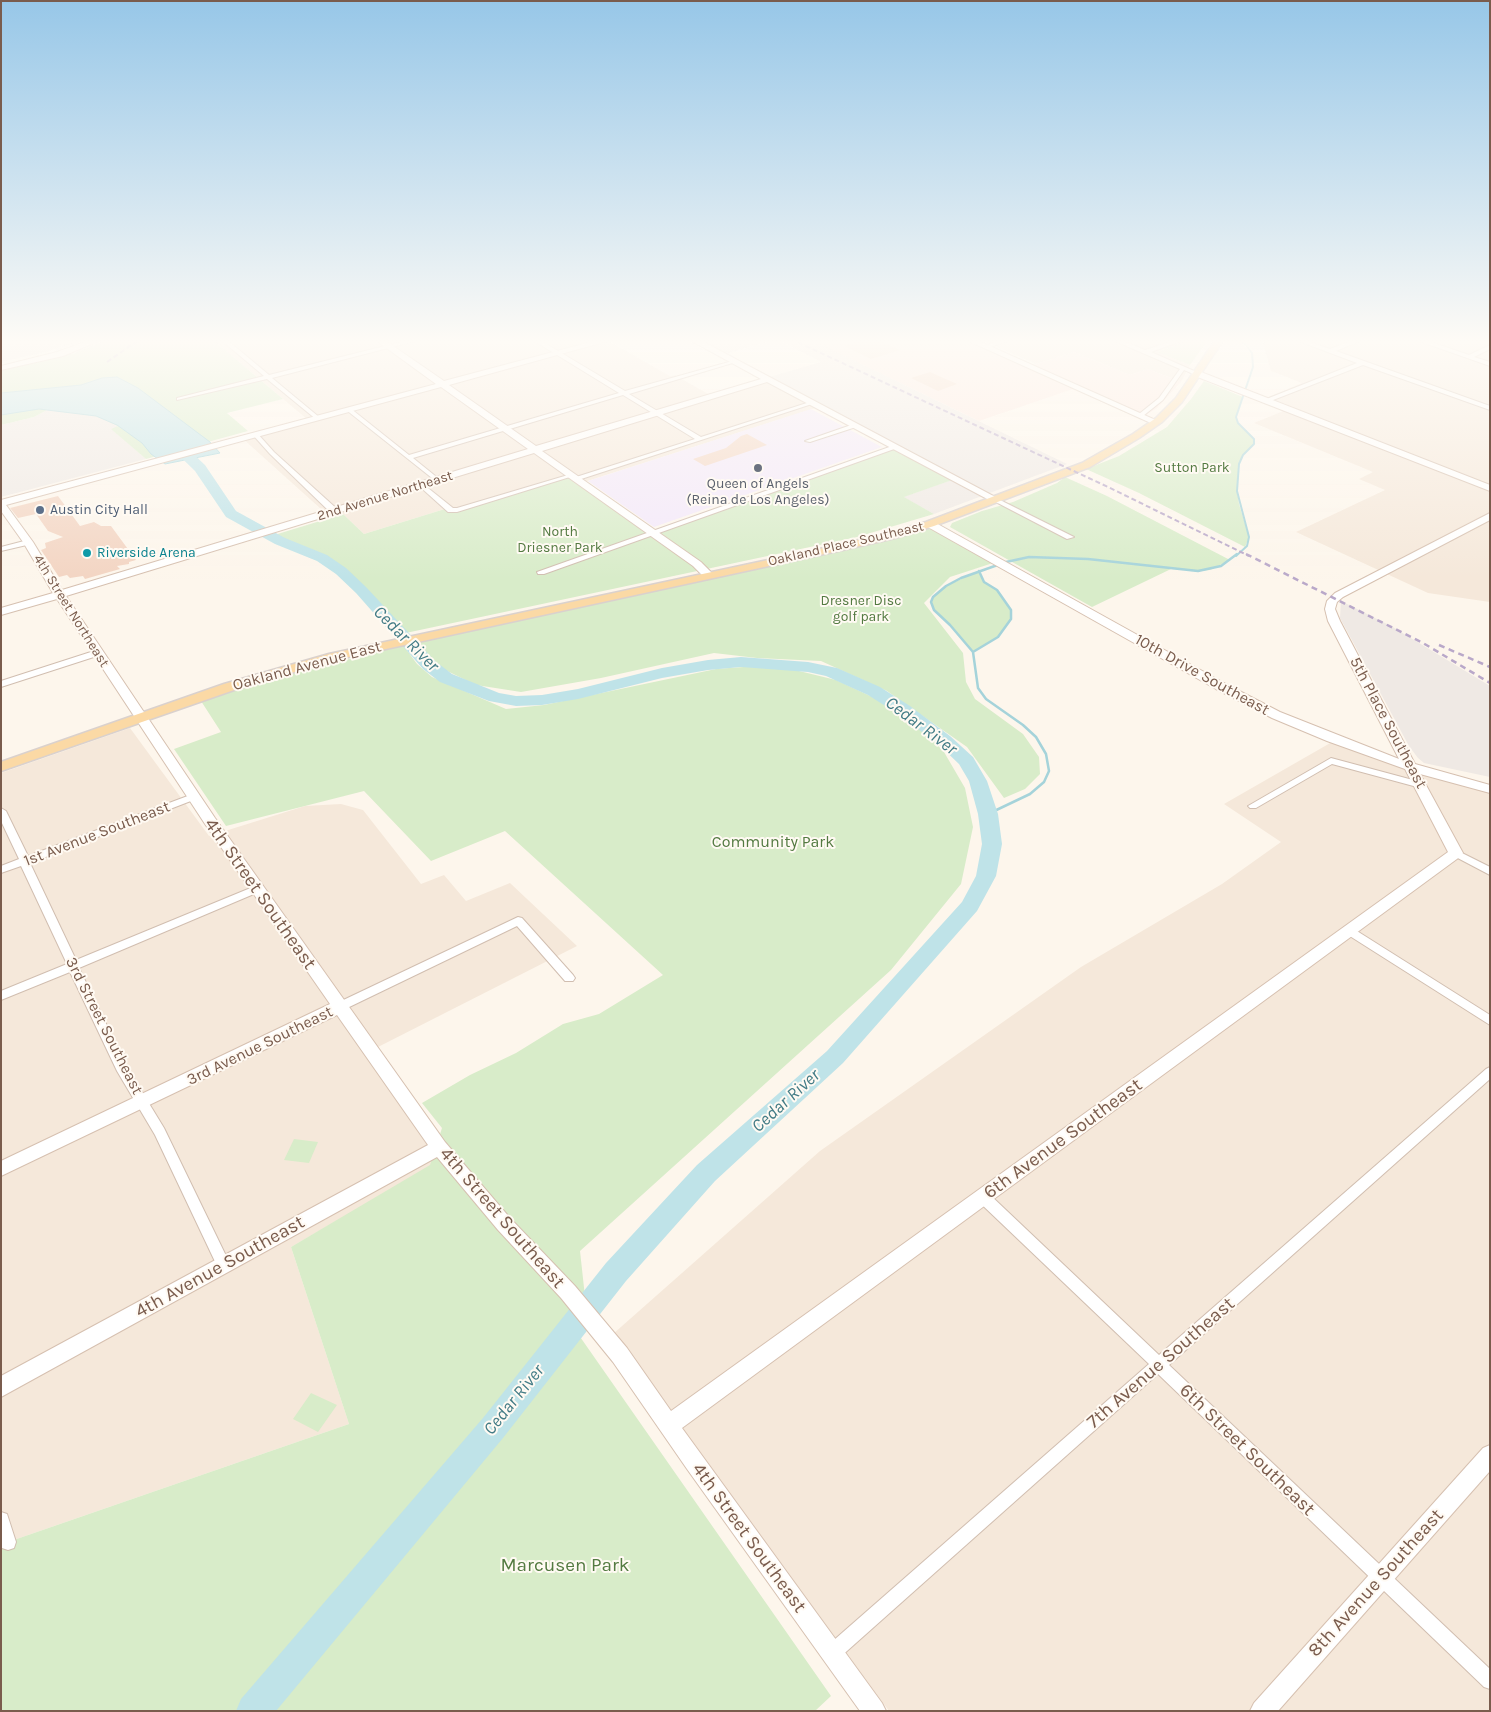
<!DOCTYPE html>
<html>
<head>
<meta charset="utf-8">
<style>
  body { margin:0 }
  #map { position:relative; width:1491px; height:1712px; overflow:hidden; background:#fdf6ec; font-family:Karla,sans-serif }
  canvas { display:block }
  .frame { position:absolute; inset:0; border:2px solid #7a5c4d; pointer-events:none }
</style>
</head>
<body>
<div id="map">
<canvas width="1491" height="1712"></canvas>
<div class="frame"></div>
</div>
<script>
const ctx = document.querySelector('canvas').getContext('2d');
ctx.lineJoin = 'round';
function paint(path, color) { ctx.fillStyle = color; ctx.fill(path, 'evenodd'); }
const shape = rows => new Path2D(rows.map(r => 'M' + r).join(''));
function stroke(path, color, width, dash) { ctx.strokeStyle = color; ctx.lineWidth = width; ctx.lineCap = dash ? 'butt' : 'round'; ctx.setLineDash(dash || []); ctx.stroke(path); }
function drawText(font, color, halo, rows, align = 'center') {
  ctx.font = font + ' Karla,sans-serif'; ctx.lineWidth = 4; ctx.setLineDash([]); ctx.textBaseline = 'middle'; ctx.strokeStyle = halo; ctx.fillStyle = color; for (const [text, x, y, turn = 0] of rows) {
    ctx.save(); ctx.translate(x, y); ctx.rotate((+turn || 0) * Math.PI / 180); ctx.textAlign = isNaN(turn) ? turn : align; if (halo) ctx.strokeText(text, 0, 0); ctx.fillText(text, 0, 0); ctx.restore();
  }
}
paint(shape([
  [212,339,605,339,670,376,675,375,710,395,769,377,822,406,581,483,463,509,448,508,364,534,343,514,331,518,242,438,308,420],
  [979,339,1192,339,1158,352,1190,365,1181,382,1148,369,1130,375,1074,352,1036,364],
  [1275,339,1490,339,1490,602,1428,593,1296,532,1385,490,1359,479,1373,472,1254,423,1293,407,1268,397,1302,383,1271,371,1263,343],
  [130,728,209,836,305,806,341,804,363,810,421,884,444,875,466,901,510,883,577,946,378,1047,440,1133,434,1165,291,1247,349,1424,8,1542,1,1546,1,773],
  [1332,742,1490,791,1490,1711,889,1711,613,1334,820,1151,1081,967,1222,884,1281,842,1224,804]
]), '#f5e8da');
paint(shape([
  [820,339,962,339,1027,367,1074,352,1130,375,1148,369,1181,382,1157,408,1142,418,1076,388,979,421,813,341]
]), '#fde8e0');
paint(shape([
  [1,339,84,339,46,352,1,362],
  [696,339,820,339,814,341,1067,464,934,514,903,497,957,478,769,377,821,362,777,339,725,354],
  [49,409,96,416,109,420,119,426,112,429,146,459,1,497,1,425,34,417],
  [1341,601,1391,626,1490,686,1490,777,1424,763,1418,758,1409,746,1340,618]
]), '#efe9e4');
paint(shape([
  [811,409,882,447,654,527,588,481]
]), '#f3e8fa');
paint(shape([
  [108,339,212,339,283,399,227,413,248,431,146,459,111,429,118,426,96,416,49,409,34,417,1,425,1,371,75,353],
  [1192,339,1209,339,1190,365,1157,352],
  [1204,381,1243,397,1236,417,1238,423,1254,439,1254,444,1243,455,1239,464,1237,491,1239,504,1249,537,1245,547,1139,493,1086,469,1119,456,1167,427,1191,399],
  [895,447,955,479,904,497,934,514,857,537,401,634,361,590,341,571,322,558,271,536,343,514,364,534,448,508,451,510,570,476,652,533],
  [1065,477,1107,496,1230,560,1210,570,1198,571,1171,569,1092,607,950,527,952,523,982,511,1013,502,1057,483],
  [929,527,993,563,950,577,924,603,963,653,966,682,975,699,1023,734,1039,757,1040,774,1025,789,1004,798,967,747,887,691,821,661,757,658,714,653,601,678,521,692,476,685,441,668,414,642,872,543],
  [979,571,984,582,997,590,1011,610,1011,619,998,637,973,652,950,625,934,610,931,602,933,597,946,586],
  [403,645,417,664,432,677,506,709,544,705,716,669,757,666,795,670,836,680,881,701,922,729,944,752,965,788,973,827,961,884,891,970,580,1251,586,1306,569,1321,831,1696,815,1711,1,1711,1,1546,8,1542,349,1424,291,1247,430,1165,442,1128,422,1103,470,1075,516,1053,563,1024,599,1014,663,975,505,831,431,861,364,791,226,826,174,749,221,732,201,701,261,682],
  [294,1139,318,1142,309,1163,284,1160],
  [311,1393,337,1405,318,1432,293,1419]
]), '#d8ecc9');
const water = shape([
  [117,377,138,388,210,442,220,453,165,464,151,454,142,443,117,425,96,416,39,409,1,415,1,393,81,385,102,378,117,377]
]);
paint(water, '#bfe3e8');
stroke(water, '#a5d3da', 1);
stroke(shape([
  [1236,556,1247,546,1249,537,1237,491,1239,464,1243,455,1254,444,1254,439,1238,423,1236,417,1253,367,1252,353,1246,345,1237,339]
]), '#a5d3da', 2);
stroke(shape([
  [973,652,998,637,1011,619,1011,610,997,590,984,582,979,571],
  [988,814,1030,794,1044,782,1049,771,1046,754,1036,737,1023,725,986,699,978,688,973,652,950,625,934,610,931,602,933,597,946,586,961,578,1006,562,1029,557,1088,559,1198,571,1221,566,1237,554]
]), '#a5d3da', 2.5);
paint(shape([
  [169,435,174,436,205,465,236,511,285,538,327,555,346,568,366,587,435,661,452,674,499,693,516,696,542,695,578,689,662,668,708,660,741,657,808,662,837,668,880,687,910,706,950,736,973,757,987,781,998,814,1002,844,996,876,977,911,843,1063,715,1181,626,1281,503,1438,276,1711,236,1711,241,1699,483,1418,606,1263,697,1165,827,1051,962,902,976,876,982,844,978,814,969,781,959,764,938,744,898,714,868,695,826,676,808,672,741,667,708,670,662,678,578,699,542,705,516,706,489,701,440,682,423,669,356,593,336,574,317,561,275,544,226,517,195,471,162,439,169,435]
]), '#bfe3e8');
paint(shape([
  [867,339,876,339,900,350,871,359,844,346],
  [930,372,941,377,957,384,938,391,911,378],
  [747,434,767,445,705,466,693,459,726,448,741,436],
  [58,496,80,526,94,522,101,526,111,526,136,560,129,562,129,564,117,566,120,569,85,579,83,576,70,578,67,575,59,577,41,550,46,548,45,543,63,537,48,531,36,514,18,518,10,508]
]), '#f3d5c3');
const street = shape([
  [220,339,226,339,269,375,413,339,423,339,272,378,319,417,319,419,317,420,267,379,177,400,177,398,264,376,220,339],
  [531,339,538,339,625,391,736,360,736,362,629,394,701,437,810,402,815,403,575,481,573,480,573,478,695,439,623,395,413,458,439,479,440,480,437,482,345,409,350,408,409,455,619,393,531,339],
  [1004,339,1013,339,987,348,982,347,1004,339],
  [1110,339,1118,339,1145,350,1179,339,1187,339,1151,352,1201,374,1198,376,1184,370,1163,400,1143,416,1139,416,1139,414,1159,398,1180,369,1110,339],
  [1293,339,1301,339,1330,349,1356,339,1364,339,1336,351,1490,406,1490,410,1363,365,1268,402,1264,402,1264,400,1357,363,1293,339],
  [1413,339,1422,339,1469,355,1490,345,1490,349,1474,357,1490,362,1490,366,1413,339],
  [854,424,856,425,856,427,810,442,805,441,854,424],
  [253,433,257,433,274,452,337,509,337,513,331,513,270,454,253,435,253,433],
  [895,445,898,447,897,448,544,574,538,574,537,572,895,445],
  [568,475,573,476,457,512,448,512,418,485,423,484,453,508,457,508,568,475],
  [992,498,996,498,1074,537,1067,539,992,500,992,498],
  [28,540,31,540,31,544,1,551,1,547,28,540],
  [94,651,97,651,101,653,100,655,1,687,1,681,94,651],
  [1331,758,1424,783,1426,785,1421,788,1332,764,1256,808,1250,808,1248,806,1331,758],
  [193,794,198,797,196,799,30,863,76,960,253,887,257,885,262,889,261,891,79,968,128,1069,164,1128,229,1262,231,1266,229,1270,224,1272,219,1270,155,1135,117,1071,70,972,1,1000,1,991,67,964,21,866,1,873,1,866,19,859,1,821,1,808,6,811,28,856,193,794],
  [1456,850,1490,867,1490,875,1452,855,1451,853,1456,850],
  [518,917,522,918,573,975,575,978,573,981,565,981,517,926,343,1010,335,1010,333,1007,335,1004,518,917],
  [1349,926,1490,1015,1490,1025,1345,933,1344,930,1345,927,1349,926],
  [1490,1067,1490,1079,1169,1365,1490,1669,1490,1689,1484,1687,1158,1374,838,1659,832,1661,826,1659,824,1653,826,1647,1149,1364,978,1201,977,1197,978,1193,983,1191,988,1193,1159,1355,1486,1069,1490,1067],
  [1,1512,7,1514,16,1542,14,1548,8,1550,2,1548,1,1545,1,1512]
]);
const secondary = shape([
  [93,339,104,339,63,356,1,370,1,366,57,352,93,339],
  [374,339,383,339,444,381,602,339,615,339,449,385,536,446,761,379,688,339,698,339,999,499,994,502,991,501,767,382,542,451,701,562,712,573,713,575,712,577,704,577,693,566,534,453,66,596,215,818,445,1142,510,1218,575,1286,627,1348,671,1411,1448,852,1405,769,1327,741,1272,718,1216,689,926,526,926,522,934,522,1224,683,1280,712,1399,759,1328,621,1325,609,1327,601,1335,593,1490,513,1490,520,1343,597,1337,602,1335,609,1340,621,1415,764,1490,785,1490,793,1420,774,1463,853,1461,856,682,1428,882,1703,886,1711,860,1711,687,1469,613,1362,561,1298,498,1230,437,1157,1,1397,1,1376,428,1145,337,1015,1,1176,1,1161,330,1004,205,824,57,599,1,615,1,608,53,593,23,542,1,511,1,500,436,384,374,339],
  [441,387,528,449,62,590,33,542,6,505,441,387],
  [964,339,974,339,1160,422,1153,424,964,339],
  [1195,372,1201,372,1490,485,1490,491,1195,376,1195,372],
  [1490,1445,1490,1471,1278,1711,1250,1711,1254,1703,1483,1448,1490,1445]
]);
const primary = shape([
  [1216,339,1224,339,1182,402,1162,422,1139,438,1090,467,934,526,895,538,838,551,335,660,234,690,1,771,1,762,224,684,329,654,838,545,888,533,926,522,1082,463,1133,434,1156,418,1176,398,1216,339]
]);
stroke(street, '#d1beb0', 2);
stroke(secondary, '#d6c0b0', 2);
stroke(primary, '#dad1cd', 3);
paint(street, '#fff');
paint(secondary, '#fff');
paint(primary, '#fbd9a5');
stroke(shape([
  [791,339,1108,487,1249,556],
  [107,362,140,339]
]), '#b9a8c9', 2, [5, 3]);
stroke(shape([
  [1246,554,1423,643,1490,683],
  [1439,645,1490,667]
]), '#b9a8c9', 2.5, [6, 4.5]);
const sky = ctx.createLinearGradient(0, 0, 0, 579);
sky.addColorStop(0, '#97c7e8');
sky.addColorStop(0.59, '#fefbf6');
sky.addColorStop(1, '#fefbf600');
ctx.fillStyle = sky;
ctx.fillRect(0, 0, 1491, 579);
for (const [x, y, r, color] of [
  [758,468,5,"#6b7280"],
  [40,510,5,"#5c6f8a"],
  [87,553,5,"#0f9aa8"]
]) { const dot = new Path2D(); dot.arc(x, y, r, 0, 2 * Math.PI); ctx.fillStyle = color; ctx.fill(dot); stroke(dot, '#fffaf3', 2); }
drawText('14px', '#537a41', '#fffaf3', [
  ["Sutton Park",1192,468],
  ["North",560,532],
  ["Driesner Park",560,548],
  ["Dresner Disc",861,601],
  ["golf park",861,617]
]);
drawText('14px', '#5b616d', '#fffaf3', [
  ["Queen of Angels",758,484],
  ["(Reina de Los Angeles)",758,500]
]);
drawText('14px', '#7a5c4d', '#fffaf3', [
  ["2nd Avenue Northeast",385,496,-17],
  ["Oakland Place Southeast",846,544,-13],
  ["4th Street Northeast",71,611,58]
]);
drawText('14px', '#4e5e75', '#fffaf3', [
  ["Austin City Hall",50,510]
], 'left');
drawText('14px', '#0d838f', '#fffaf3', [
  ["Riverside Arena",97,553]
], 'left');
drawText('16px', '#7a5c4d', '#fffaf3', [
  ["Oakland Avenue East",307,666,-15],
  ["10th Drive Southeast",1202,675,29],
  ["5th Place Southeast",1388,723,62],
  ["1st Avenue Southeast",97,834,-21],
  ["3rd Street Southeast",104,1026,63],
  ["3rd Avenue Southeast",260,1046,-26]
]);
drawText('16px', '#537a41', '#fffaf3', [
  ["Community Park",773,842]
]);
drawText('italic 18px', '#437c86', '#fffaf3', [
  ["Cedar River",406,639,45],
  ["Cedar River",921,726,37],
  ["Cedar River",786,1101,-42],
  ["Cedar River",514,1400,-51]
]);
drawText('19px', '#7a5c4d', '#fffaf3', [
  ["4th Street Southeast",260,894,55],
  ["6th Avenue Southeast",1063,1139,-36],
  ["4th Street Southeast",502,1218,49],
  ["4th Avenue Southeast",220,1267,-29],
  ["7th Avenue Southeast",1161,1363,-41],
  ["6th Street Southeast",1247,1450,44],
  ["4th Street Southeast",749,1538,54],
  ["8th Avenue Southeast",1376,1583,-48]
]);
drawText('19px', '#537a41', '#fffaf3', [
  ["Marcusen Park",565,1566]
]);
</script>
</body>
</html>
